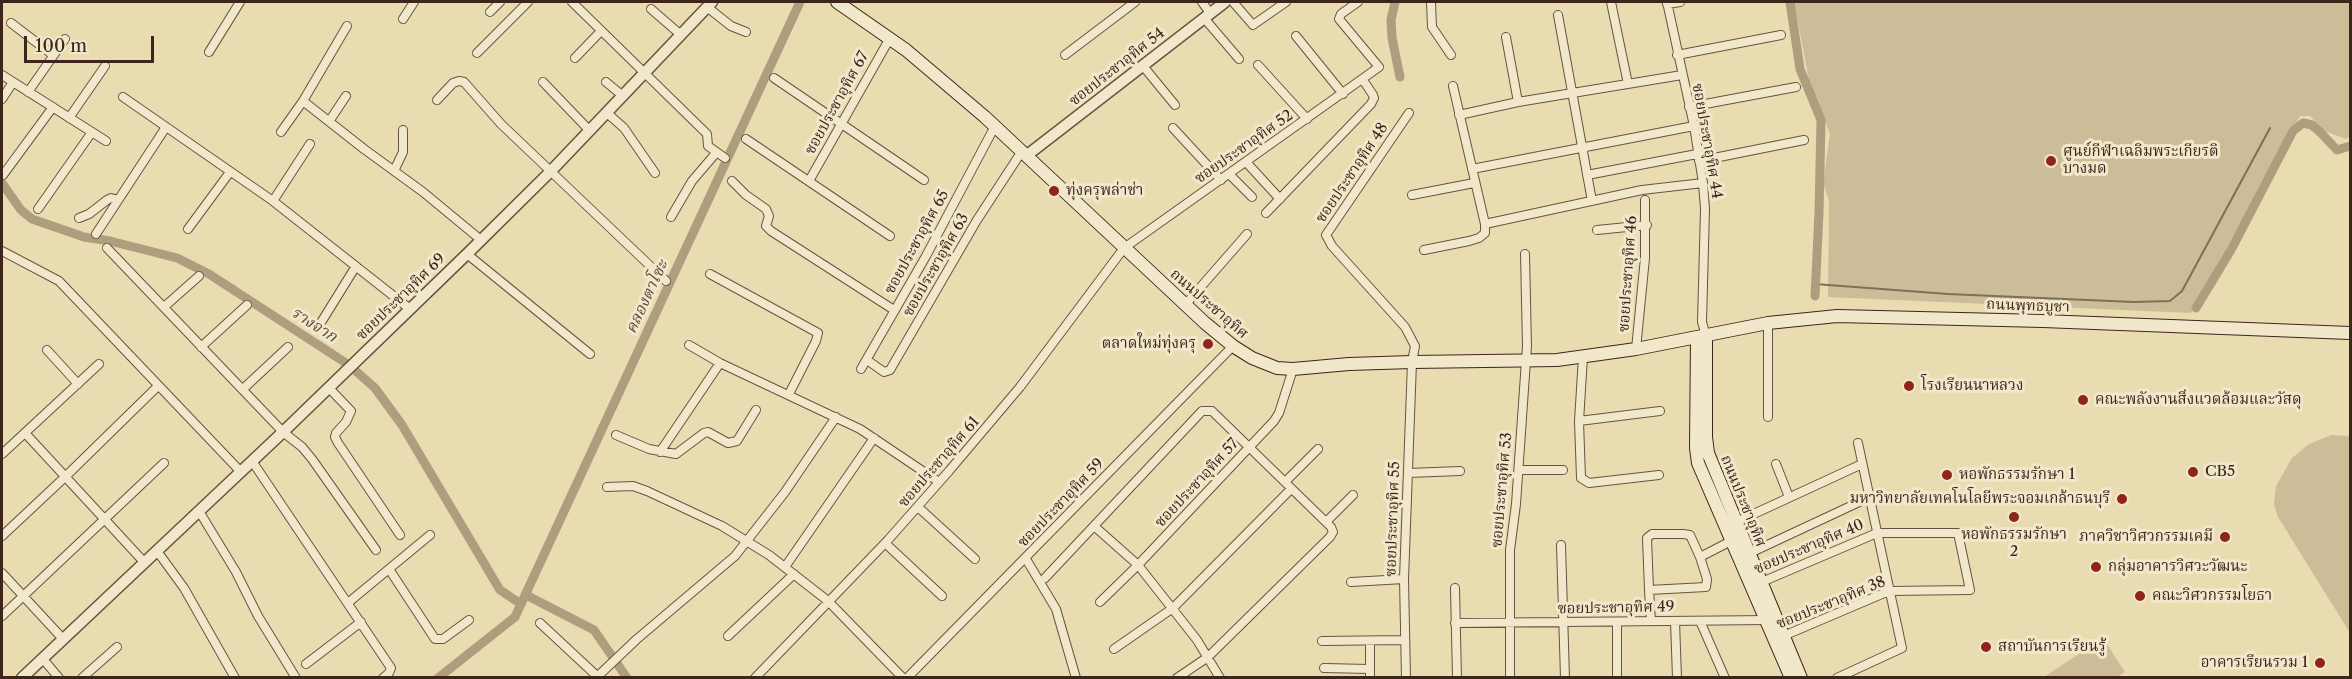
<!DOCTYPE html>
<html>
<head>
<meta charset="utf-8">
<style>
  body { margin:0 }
  #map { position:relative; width:2352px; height:679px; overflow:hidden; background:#e9dcb1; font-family:"Libre Caslon Text",serif }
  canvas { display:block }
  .frame { position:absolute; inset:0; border:3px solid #3d251b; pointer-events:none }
  .scale { position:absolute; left:24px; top:36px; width:130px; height:27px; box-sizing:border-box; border:3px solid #3d251b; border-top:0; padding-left:8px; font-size:18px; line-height:21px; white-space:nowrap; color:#3d251b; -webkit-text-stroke:4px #f1e8cc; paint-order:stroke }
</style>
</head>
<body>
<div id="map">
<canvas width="2352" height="679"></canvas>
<div class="frame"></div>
<div class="scale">100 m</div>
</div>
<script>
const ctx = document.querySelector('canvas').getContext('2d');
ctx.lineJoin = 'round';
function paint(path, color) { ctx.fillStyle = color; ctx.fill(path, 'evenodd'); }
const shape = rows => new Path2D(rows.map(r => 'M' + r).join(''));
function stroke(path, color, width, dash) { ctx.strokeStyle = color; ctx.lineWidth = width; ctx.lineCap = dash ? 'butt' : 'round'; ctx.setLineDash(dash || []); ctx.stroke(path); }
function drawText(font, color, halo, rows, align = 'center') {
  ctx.font = font + ' "Libre Caslon Text","Noto Serif Thai",serif'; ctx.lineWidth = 6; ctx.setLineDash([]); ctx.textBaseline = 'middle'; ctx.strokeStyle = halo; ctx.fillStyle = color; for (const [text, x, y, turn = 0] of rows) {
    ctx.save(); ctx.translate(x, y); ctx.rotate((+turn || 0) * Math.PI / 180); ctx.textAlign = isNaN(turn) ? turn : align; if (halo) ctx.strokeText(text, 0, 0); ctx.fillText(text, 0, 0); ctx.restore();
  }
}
paint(shape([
  [1794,2,2350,2,2350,136,2346,139,2324,131,2310,116,2300,116,2191,313,1828,297,1829,201,1823,183,1830,134,1810,85],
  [2331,435,2350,436,2350,633,2278,517,2274,504,2276,486,2292,458,2309,444],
  [2103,638,2125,672,2117,677,2044,677]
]), '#ccbd98');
stroke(shape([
  [1815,284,1948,294,2134,302,2170,301,2182,291,2270,128]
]), '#816e56', 2);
stroke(shape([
  [1395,2,1391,20,1392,38,1400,77],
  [1790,2,1800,69,1821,120,1819,213,1815,296],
  [2,183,21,210,32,219,84,237,110,241,177,258,209,274,349,365,375,388,402,425,500,590,521,604],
  [2196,308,2231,250,2293,131,2303,123,2312,125,2320,132,2337,150,2350,146],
  [526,595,594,630,627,678],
  [438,678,515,617,800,2]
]), '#af9e7e', 9);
const minor = shape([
  [572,2,707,134,708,146,725,158],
  [1202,2,1210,13],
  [1233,2,1253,25,1286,2],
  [1431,2,1432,27,1451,55],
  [1611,2,1628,84],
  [1667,2,1694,126,1703,183,1705,209,1702,322,1706,336],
  [1667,4,1680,2],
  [707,7,731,26,746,32],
  [651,9,681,35],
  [490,12,500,2],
  [1558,15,1592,201],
  [1204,18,1239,59],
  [403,19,414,2],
  [11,23,53,55],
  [1296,36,1343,94],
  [1506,37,1518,102],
  [209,52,240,2],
  [477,53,528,2],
  [1065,55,1135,2],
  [1677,55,1781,35],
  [575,58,601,31],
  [1258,65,1307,119],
  [1143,66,1175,105],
  [2,75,106,141],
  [774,78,924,180],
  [543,82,590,131],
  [606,82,623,96],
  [28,92,65,39],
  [123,97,273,201,410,309],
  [2,99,13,82],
  [437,100,453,83,459,81,464,82,501,124,666,281],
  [303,101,364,149,423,192,481,240],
  [1689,107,1796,87],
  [607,113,624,128,655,173],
  [1459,115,1518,102,1682,75],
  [69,118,105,66],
  [330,120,346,96],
  [1173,128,1221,180],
  [281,132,303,101,347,26],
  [746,139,890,236],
  [1699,161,1804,140],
  [1246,162,1280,199],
  [1472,169,1694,126],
  [394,171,403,152,403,130],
  [1229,174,1252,197],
  [3,175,53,107],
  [1587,175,1697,154],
  [732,181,746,195,766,209,769,216,766,226,771,231,894,310],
  [809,181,890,38],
  [1412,195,1474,183],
  [273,201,310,144],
  [38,209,92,132],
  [1266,213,1371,104,1374,98,1373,95,1363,80],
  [671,217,692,181,716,153],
  [79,218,89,214,107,200,111,198,118,200],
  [1485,224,1642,190,1703,183],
  [188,229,230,172],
  [1597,230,1647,225],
  [96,234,166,127],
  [107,248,283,432,302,447,312,459,376,550],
  [1424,250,1469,241,1479,238,1485,233,1485,224,1453,86],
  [2,251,59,281,241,472],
  [467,254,590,354],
  [710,274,818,333,816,341,789,394],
  [1185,305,1247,234],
  [164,307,199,276],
  [317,329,356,266],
  [689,345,720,363,860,429,939,482],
  [201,347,247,305],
  [1636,349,1645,258,1645,200],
  [47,350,78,384],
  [1583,357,1579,421,1581,478,1589,483,1659,475],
  [867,360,884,372,890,370,977,220,1022,151],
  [861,369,926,256,995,126],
  [329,388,351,411,346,422,336,433,335,437,338,443,400,535],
  [243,389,288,347],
  [1768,417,1768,323],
  [1579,421,1660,411],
  [25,433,144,562],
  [616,435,649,449,676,454,704,433,708,432,728,443,737,441,756,410],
  [660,452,720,363],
  [2,454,99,364],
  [252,461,391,668,389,673,383,678],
  [1776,464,1789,497],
  [1519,470,1563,470],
  [1408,473,1460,471],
  [1285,482,1318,449],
  [607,487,633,486,647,491,722,526,769,555,828,601,903,678],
  [918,507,975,559],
  [199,511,236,572,258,616,296,678],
  [1326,522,1353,495],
  [1732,524,1862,464],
  [1094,526,1138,565,1197,640,1220,678],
  [2,536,65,477,158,386],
  [885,543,942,596],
  [1561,545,1565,678],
  [157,551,184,588,235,678],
  [1748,554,1870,497],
  [1700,557,1735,539],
  [1026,559,1056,609,1076,678],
  [785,567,874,438],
  [389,569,435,639,443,639,469,620],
  [2,573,63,639],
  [1045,578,1202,411,1212,411,1331,527,1333,532,1330,537,1208,657,1177,678],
  [1351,582,1404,579],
  [1757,584,1877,533,1958,533,1970,590,1889,591,1781,637],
  [1455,588,1457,678],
  [1649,590,1706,587,1707,579,1700,557,1690,535,1683,534,1652,534,1647,538,1649,590,1651,621],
  [349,602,430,535],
  [1100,602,1138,565,1274,421,1279,413,1293,369],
  [2,616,164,463],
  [1675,621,1677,678],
  [1700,621,1725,678],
  [1617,622,1617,678],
  [540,623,599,678],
  [1455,623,1770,620],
  [728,636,794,574],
  [1322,641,1404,640],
  [1114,649,1173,608,1291,489],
  [43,659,59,678],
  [306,664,361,622],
  [1324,668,1369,669],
  [598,676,637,639,735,556,785,492,836,417],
  [82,678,117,647],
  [755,678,888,540,949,471,1020,387,1124,248,1379,67,1339,19,1341,14,1358,2],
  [907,678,1233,346],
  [1370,678,1370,641],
  [1406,678,1404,579,1412,362,1415,346,1405,327,1332,246,1326,235,1409,113],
  [1510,678,1510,550,1516,504,1527,346,1525,254],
  [1837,678,1902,648,1858,443]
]);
const tertiary = shape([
  [1026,156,1225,2],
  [22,678,283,432,467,254,550,172,712,2]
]);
const secondary = shape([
  [837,2,906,50,985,117,1205,323,1233,346,1252,358,1277,368,1293,369,1349,364,1412,362,1557,360,1636,349,1768,323,1837,316,2043,321,2350,333],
  [1706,336,1706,437,1708,453,1801,678],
  [1697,337,1696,448,1698,463,1791,678]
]);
stroke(minor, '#685340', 10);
stroke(tertiary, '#685340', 13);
stroke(secondary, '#3d251b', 14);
stroke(minor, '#f1e8cc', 8);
stroke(tertiary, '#f1e8cc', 10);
stroke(secondary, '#f1e8cc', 12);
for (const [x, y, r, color] of [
  [2051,161,6,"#8f2418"],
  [1054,191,6,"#8f2418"],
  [1208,344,6,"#8f2418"],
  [1909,386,6,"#8f2418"],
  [2083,400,6,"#8f2418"],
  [2193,472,6,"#8f2418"],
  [1947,475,6,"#8f2418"],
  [2122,499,6,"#8f2418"],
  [2014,517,6,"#8f2418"],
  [2225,537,6,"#8f2418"],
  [2096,567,6,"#8f2418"],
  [2140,596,6,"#8f2418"],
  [1986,647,6,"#8f2418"],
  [2320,663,6,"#8f2418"]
]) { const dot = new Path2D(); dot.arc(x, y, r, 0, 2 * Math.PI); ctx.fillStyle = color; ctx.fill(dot); stroke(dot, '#f1e8cc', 2); }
drawText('15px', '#3d251b', '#f1e8cc', [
  ["ซอยประชาอุทิศ 54",1117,67,-38],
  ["ซอยประชาอุทิศ 67",837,103,-61],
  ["ซอยประชาอุทิศ 44",1707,141,80],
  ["ซอยประชาอุทิศ 52",1244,147,-35],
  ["ซอยประชาอุทิศ 48",1352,173,-56],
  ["ซอยประชาอุทิศ 65",917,242,-61],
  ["ซอยประชาอุทิศ 63",936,265,-60],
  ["ซอยประชาอุทิศ 46",1628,274,-86],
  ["ซอยประชาอุทิศ 69",401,297,-44],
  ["ถนนประชาอุทิศ",1209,304,41],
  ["ถนนพุทธบูชา",2028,306,2],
  ["ซอยประชาอุทิศ 61",939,462,-49],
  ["ซอยประชาอุทิศ 57",1197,483,-47],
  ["ซอยประชาอุทิศ 53",1502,490,-85],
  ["ถนนประชาอุทิศ",1743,501,68],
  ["ซอยประชาอุทิศ 59",1061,503,-46],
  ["ซอยประชาอุทิศ 55",1393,519,-88],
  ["ซอยประชาอุทิศ 40",1809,547,-23],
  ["ซอยประชาอุทิศ 38",1831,603,-22],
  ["ซอยประชาอุทิศ 49",1616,608,-1]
]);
drawText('15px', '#3d251b', '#f1e8cc', [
  ["ศูนย์กีฬาเฉลิมพระเกียรติ",2063,152],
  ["บางมด",2063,169],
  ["ทุ่งครุพล่าช่า",1066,191],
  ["ตลาดใหม่ทุ่งครุ",1196,344,"right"],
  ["โรงเรียนนาหลวง",1921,386],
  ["คณะพลังงานสิ่งแวดล้อมและวัสดุ",2095,400],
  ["CB5",2205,472],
  ["หอพักธรรมรักษา 1",1959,475],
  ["มหาวิทยาลัยเทคโนโลยีพระจอมเกล้าธนบุรี",2110,499,"right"],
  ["หอพักธรรมรักษา",2014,535,"center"],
  ["2",2014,552,"center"],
  ["ภาควิชาวิศวกรรมเคมี",2213,537,"right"],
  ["กลุ่มอาคารวิศวะวัฒนะ",2108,567],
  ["คณะวิศวกรรมโยธา",2152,596],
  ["สถาบันการเรียนรู้",1998,647],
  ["อาคารเรียนรวม 1",2308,663,"right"]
], 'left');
drawText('italic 16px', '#5f4939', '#f1e8cc', [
  ["คลองตาโซะ",647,297,-65],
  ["รางจาก",314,325,33]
]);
</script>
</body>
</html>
